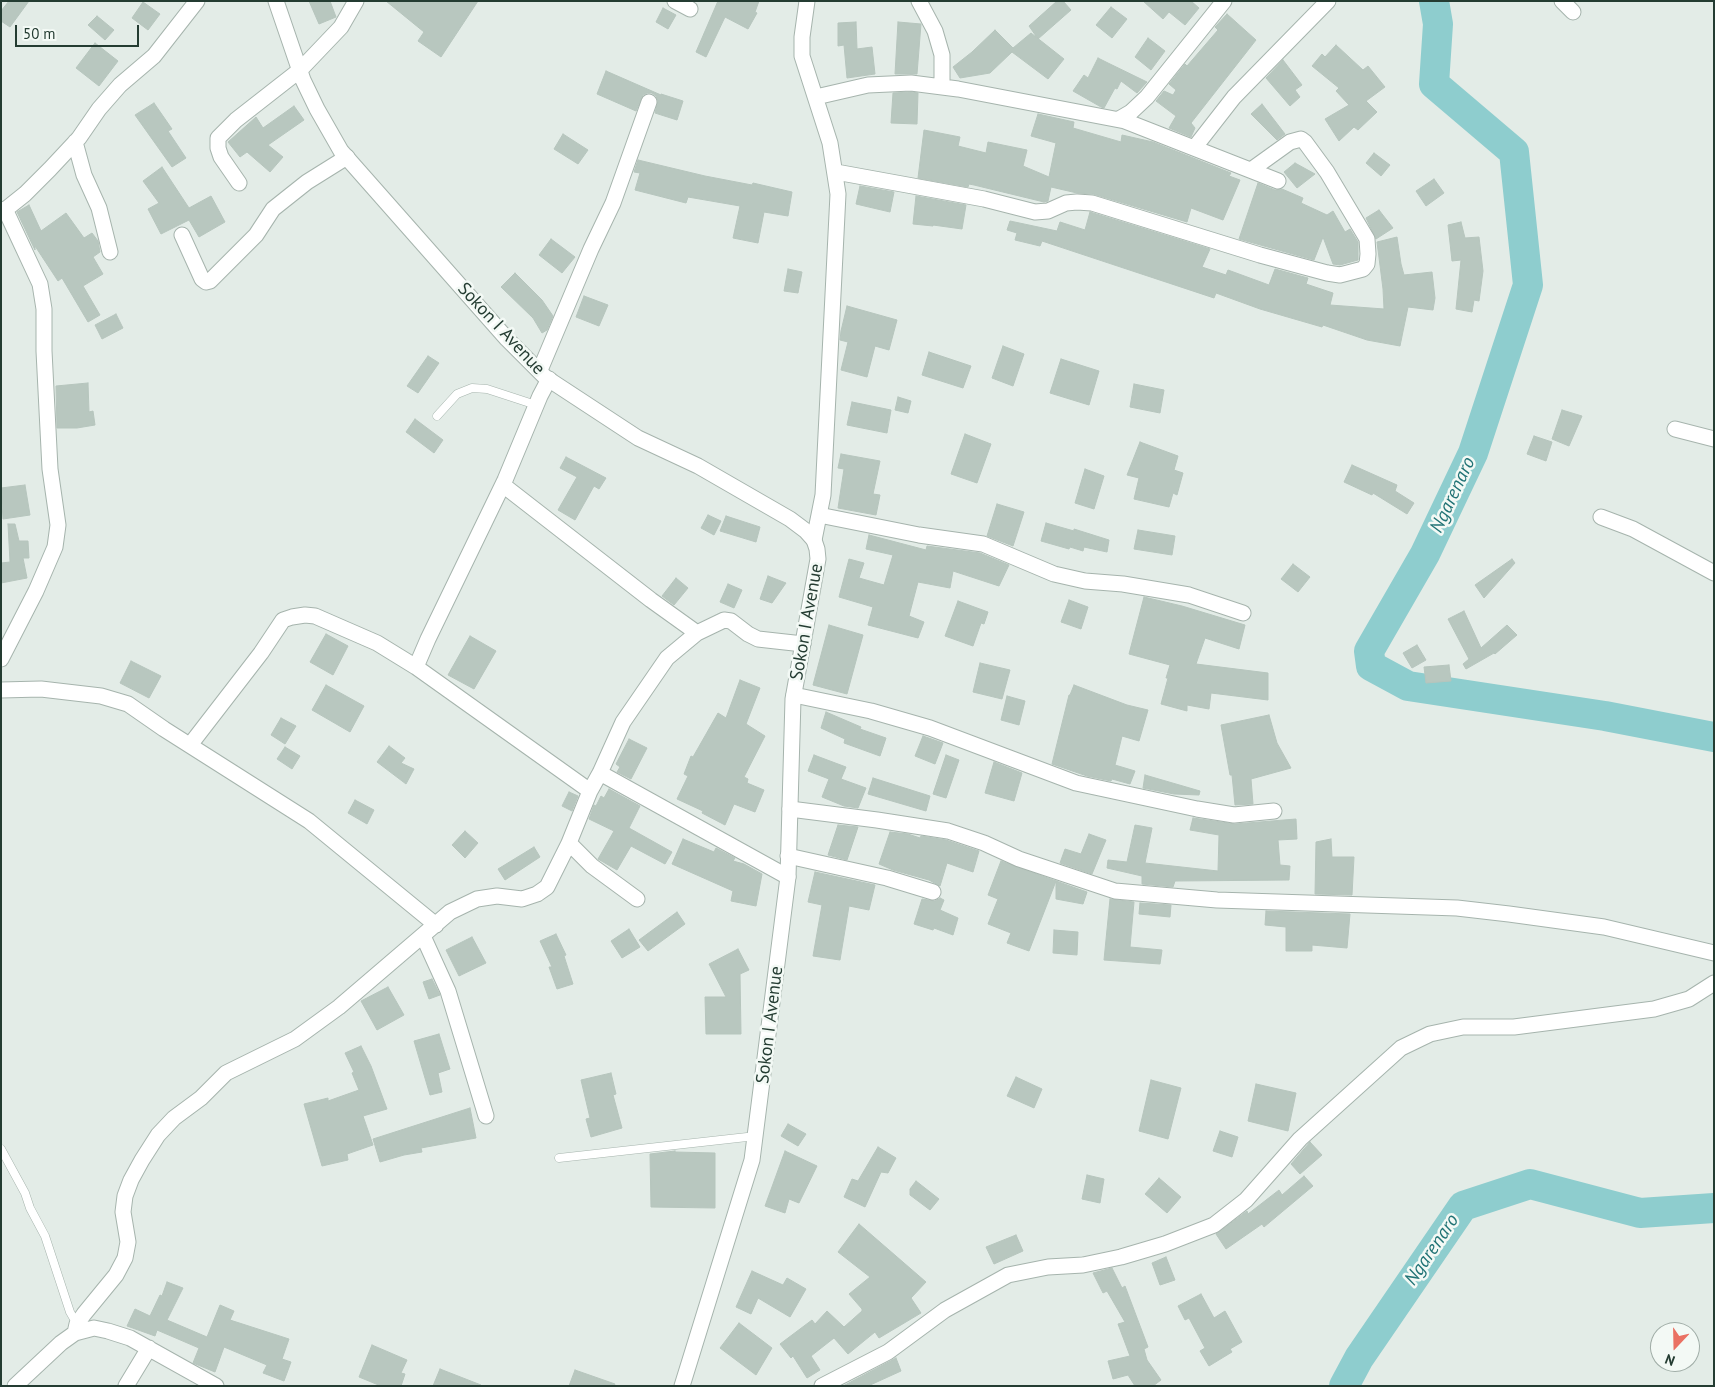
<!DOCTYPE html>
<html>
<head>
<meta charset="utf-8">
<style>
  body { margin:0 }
  #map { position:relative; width:1715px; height:1387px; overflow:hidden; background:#e3ece7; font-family:"PT Sans",sans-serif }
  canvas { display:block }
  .frame { position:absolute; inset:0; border:2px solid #243c32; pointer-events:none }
  .north { position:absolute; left:1650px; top:1322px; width:50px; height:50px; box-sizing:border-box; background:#f3f9f5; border:1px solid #a0ada7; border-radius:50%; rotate:201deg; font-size:14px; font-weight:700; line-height:20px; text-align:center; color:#243c32 }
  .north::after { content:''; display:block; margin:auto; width:18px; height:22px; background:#ea7163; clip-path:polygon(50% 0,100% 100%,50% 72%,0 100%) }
  .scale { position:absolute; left:15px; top:25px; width:124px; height:22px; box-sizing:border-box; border:2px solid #243c32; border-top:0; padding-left:6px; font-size:15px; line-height:18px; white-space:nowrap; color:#243c32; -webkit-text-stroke:4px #f3f9f5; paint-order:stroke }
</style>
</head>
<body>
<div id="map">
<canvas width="1715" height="1387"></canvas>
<div class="frame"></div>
<div class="north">N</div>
<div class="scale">50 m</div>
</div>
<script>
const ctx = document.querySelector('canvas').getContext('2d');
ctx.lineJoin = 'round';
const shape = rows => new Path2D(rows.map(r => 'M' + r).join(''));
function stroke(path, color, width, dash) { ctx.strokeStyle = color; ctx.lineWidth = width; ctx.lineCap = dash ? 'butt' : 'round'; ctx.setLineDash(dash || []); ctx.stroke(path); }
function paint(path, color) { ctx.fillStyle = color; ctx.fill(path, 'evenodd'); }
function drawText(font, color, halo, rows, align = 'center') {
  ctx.font = font + ' "PT Sans",sans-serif'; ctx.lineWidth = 5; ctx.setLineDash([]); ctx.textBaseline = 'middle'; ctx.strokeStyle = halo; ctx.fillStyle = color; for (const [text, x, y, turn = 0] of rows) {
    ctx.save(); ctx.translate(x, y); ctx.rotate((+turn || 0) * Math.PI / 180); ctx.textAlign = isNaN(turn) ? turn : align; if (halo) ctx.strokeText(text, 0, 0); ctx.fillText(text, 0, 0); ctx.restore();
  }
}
stroke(shape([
  [1434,1,1438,24,1434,84,1514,152,1528,285,1473,453,1425,554,1369,651,1371,666,1408,686,1605,716,1714,737],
  [1344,1386,1359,1358,1463,1206,1530,1184,1640,1213,1714,1208]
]), '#8ecdce', 30);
const building = shape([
  [9,1,29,1,10,27,1,21,1,11,9,1],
  [309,1,330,1,336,17,319,24,309,1],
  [386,1,478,1,441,57,418,41,424,32,386,1],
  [718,1,759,1,755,12,757,13,748,29,725,17,706,57,696,52,718,1],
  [1057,1,1063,1,1071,10,1038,39,1029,26,1057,1],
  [1143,1,1191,1,1199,8,1185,25,1169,12,1163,19,1143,1],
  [143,2,160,14,148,30,132,18,143,2],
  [1111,7,1127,19,1112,38,1096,25,1111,7],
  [663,8,676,15,668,29,656,22,663,8],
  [1227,14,1256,40,1191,123,1195,128,1191,137,1169,128,1176,116,1156,101,1164,91,1173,95,1176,90,1169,84,1185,64,1187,66,1218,30,1215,27,1227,14],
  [97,16,114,30,105,40,88,25,97,16],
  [856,22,857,49,872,47,875,74,847,78,844,45,838,46,838,23,856,22],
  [898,22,921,24,917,74,895,74,898,22],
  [995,30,1013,48,1031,33,1064,59,1048,79,1012,52,990,73,960,78,953,67,972,52,995,30],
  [1148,38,1165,51,1151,70,1135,57,1148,38],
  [95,43,118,61,99,86,76,68,95,43],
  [1336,45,1363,70,1368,66,1385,87,1366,101,1377,112,1358,130,1354,127,1339,141,1325,119,1349,105,1336,91,1339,88,1312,66,1322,54,1325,57,1336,45],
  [1098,58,1108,63,1147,82,1137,93,1121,81,1117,89,1115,88,1104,108,1101,107,1073,91,1084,75,1088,78,1098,58],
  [1283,60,1302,85,1295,90,1300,97,1290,106,1266,78,1283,60],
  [606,71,661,95,661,94,683,101,677,120,655,113,658,101,656,96,652,93,647,93,643,95,636,111,597,94,606,71],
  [911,92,918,93,917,124,891,123,893,93,911,92],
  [154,103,172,129,168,131,186,158,172,167,135,115,154,103],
  [1262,104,1285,134,1277,140,1251,114,1262,104],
  [294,106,304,120,268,145,283,157,270,172,247,152,240,157,228,142,256,117,263,128,294,106],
  [1038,114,1074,122,1073,128,1121,142,1122,135,1153,142,1231,173,1229,176,1240,180,1223,220,1191,208,1187,222,1093,194,1077,193,1051,187,1048,201,1044,202,974,185,969,184,968,187,918,178,924,130,960,137,958,146,986,153,988,142,1027,150,1023,166,1049,177,1056,143,1031,136,1038,114],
  [563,134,588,150,578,164,554,149,563,134],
  [1374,153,1390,165,1381,176,1366,163,1374,153],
  [638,160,705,176,752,185,753,183,792,192,788,216,764,212,758,243,733,238,740,206,688,197,686,203,635,190,640,173,634,172,638,160],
  [1295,163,1315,174,1297,188,1284,172,1295,163],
  [162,167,189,208,211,196,225,222,199,237,189,220,161,234,148,209,159,203,143,181,162,167],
  [1434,179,1444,193,1426,206,1416,191,1434,179],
  [1258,183,1275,190,1282,189,1303,198,1301,203,1327,215,1333,211,1345,232,1350,229,1358,242,1358,260,1340,265,1333,264,1323,237,1314,260,1239,239,1258,183],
  [860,186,894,192,890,212,856,204,860,186],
  [916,196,966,205,962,229,933,225,933,226,913,224,916,196],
  [29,205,41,231,66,213,84,238,92,233,98,241,100,252,93,257,103,274,83,286,100,315,88,322,62,278,58,281,35,246,35,250,17,212,29,205],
  [1379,210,1393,228,1376,239,1366,218,1379,210],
  [1090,212,1210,249,1202,267,1226,275,1228,270,1269,285,1275,269,1308,278,1306,284,1333,293,1330,305,1384,309,1383,289,1377,242,1397,237,1401,264,1404,275,1432,272,1435,298,1433,310,1408,307,1400,346,1367,340,1323,325,1322,327,1260,309,1216,293,1214,298,1042,241,1040,246,1015,240,1017,233,1007,230,1010,221,1057,231,1060,222,1085,230,1090,212],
  [1461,222,1465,238,1479,237,1483,271,1479,301,1474,300,1472,312,1456,309,1461,260,1452,261,1448,225,1461,222],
  [551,239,575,257,562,273,539,255,551,239],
  [788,269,802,272,798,293,784,291,788,269],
  [515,273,542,300,553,316,547,330,542,333,533,318,501,287,515,273],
  [584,296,608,305,599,326,576,317,584,296],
  [847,306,897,320,889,350,875,346,867,377,841,370,848,342,840,340,841,331,847,306],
  [116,314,123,328,102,339,95,325,116,314],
  [1003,346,1024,354,1013,386,992,378,1003,346],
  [929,352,971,366,963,388,922,375,929,352],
  [428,356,439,363,418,393,407,386,428,356],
  [1061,359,1099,371,1089,405,1050,393,1061,359],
  [88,383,89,412,93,411,95,425,77,428,57,428,56,386,88,383],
  [1134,384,1164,390,1160,413,1130,407,1134,384],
  [898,397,911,401,908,413,895,410,898,397],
  [852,402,891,410,887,433,847,425,852,402],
  [1562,410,1582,416,1569,446,1552,439,1562,410],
  [415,419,443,440,434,453,406,432,415,419],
  [965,434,991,444,977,483,951,474,965,434],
  [1534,436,1552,442,1546,461,1527,454,1534,436],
  [1140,442,1178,456,1174,470,1183,473,1177,495,1173,493,1169,507,1134,499,1139,478,1127,475,1140,442],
  [841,454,880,461,873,494,880,495,876,515,838,508,844,469,838,468,841,454],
  [566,457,606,478,599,489,594,486,575,520,558,510,577,477,560,468,566,457],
  [1352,465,1397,485,1395,491,1414,503,1407,514,1373,493,1372,495,1344,482,1352,465],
  [1085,469,1104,476,1094,509,1075,503,1085,469],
  [25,485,30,515,3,519,1,488,25,485],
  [997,504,1024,512,1013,546,987,536,997,504],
  [708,515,721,521,714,535,701,528,708,515],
  [726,516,760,527,756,542,720,531,726,516],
  [1046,523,1074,531,1074,529,1109,540,1107,552,1084,547,1083,551,1070,547,1069,549,1041,541,1046,523],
  [8,524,15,524,19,541,28,541,29,558,23,558,27,578,1,583,1,563,10,562,8,524],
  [1138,530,1175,536,1172,555,1134,549,1138,530],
  [869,535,926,550,927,546,980,553,1009,565,999,586,953,571,950,588,918,582,909,616,924,622,918,638,868,625,873,607,839,597,849,559,864,563,859,578,884,585,893,555,866,549,869,535],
  [1512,559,1515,563,1484,598,1475,585,1512,559],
  [1293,564,1310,577,1298,592,1281,579,1293,564],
  [768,576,786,583,772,603,760,599,768,576],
  [676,578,688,588,674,605,662,596,676,578],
  [728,584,742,590,734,608,720,602,728,584],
  [1144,597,1182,606,1245,625,1239,649,1205,638,1196,664,1268,673,1268,700,1211,693,1209,709,1187,705,1187,711,1161,704,1168,678,1166,678,1170,665,1129,654,1144,597],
  [1069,600,1088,607,1081,629,1061,622,1069,600],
  [958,601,988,612,984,624,981,623,973,646,945,636,958,601],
  [1464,611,1481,648,1507,625,1517,635,1495,654,1494,653,1466,669,1463,664,1469,659,1448,619,1464,611],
  [829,625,863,635,847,694,813,685,829,625],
  [326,634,348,646,333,675,310,662,326,634],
  [470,636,496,651,474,689,448,675,470,636],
  [1417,645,1426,660,1412,668,1403,653,1417,645],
  [131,661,161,676,149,698,120,683,131,661],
  [980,663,1010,670,1002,699,973,692,980,663],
  [1449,665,1451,681,1426,683,1424,667,1449,665],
  [740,680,760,688,746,724,765,736,744,777,748,779,747,783,764,790,755,812,734,804,725,825,702,813,703,811,677,799,688,776,684,774,691,756,693,757,718,713,726,718,740,680],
  [326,685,364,706,350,732,312,710,326,685],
  [1074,685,1127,705,1148,710,1139,741,1122,736,1115,765,1135,771,1130,784,1112,779,1111,781,1087,776,1052,764,1069,695,1070,695,1074,685],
  [1007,696,1025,701,1019,725,1001,720,1007,696],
  [826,712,861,727,860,729,886,738,880,756,844,743,845,739,821,728,826,712],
  [1269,715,1277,743,1291,768,1251,779,1253,804,1235,805,1232,775,1230,775,1221,725,1269,715],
  [281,718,296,726,285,744,271,735,281,718],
  [923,736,943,743,935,764,915,756,923,736],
  [629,739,647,748,631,779,617,772,620,767,616,764,629,739],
  [389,746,405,758,401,763,414,769,406,784,377,762,389,746],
  [285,747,300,756,292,769,277,759,285,747],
  [814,755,846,767,841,779,866,788,858,808,844,806,822,797,829,779,808,771,814,755],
  [946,755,959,760,946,798,933,794,946,755],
  [994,762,1022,773,1014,801,985,793,994,762],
  [1145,775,1200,791,1199,795,1174,794,1143,788,1145,775],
  [873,778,930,796,926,811,868,794,873,778],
  [609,789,640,806,629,828,672,852,665,864,631,846,617,870,598,859,614,831,589,819,594,805,596,806,601,796,604,798,609,789],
  [569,792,578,796,572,811,562,806,569,792],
  [355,800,374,810,367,824,348,813,355,800],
  [1193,818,1235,824,1296,819,1297,839,1278,840,1280,865,1290,866,1289,880,1175,881,1173,887,1142,884,1142,876,1107,868,1108,860,1127,862,1135,825,1152,828,1145,863,1218,871,1219,835,1190,830,1193,818],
  [838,825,858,827,847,860,828,855,838,825],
  [465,831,478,843,465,858,452,845,465,831],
  [890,832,908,834,920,838,921,836,946,840,979,851,973,872,947,863,940,886,929,880,893,870,879,864,890,832],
  [1089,834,1106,840,1092,874,1060,863,1065,849,1081,854,1089,834],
  [683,839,714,852,716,848,735,858,733,861,744,864,762,874,756,906,731,901,733,891,672,864,683,839],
  [1331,839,1332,857,1354,857,1352,895,1315,894,1316,842,1331,839],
  [534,847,540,857,505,880,498,869,534,847],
  [1001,861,1056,881,1029,951,1007,943,1011,933,988,924,998,899,988,895,1001,861],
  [815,872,875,885,869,910,849,906,840,960,813,956,822,905,808,902,815,872],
  [1056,881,1087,892,1083,904,1056,899,1056,881],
  [940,898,944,900,940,910,958,918,953,935,934,928,933,930,914,924,922,899,935,901,940,898],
  [1110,899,1134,902,1130,947,1162,950,1160,964,1104,960,1110,899],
  [1140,903,1171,905,1170,917,1139,914,1140,903],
  [1266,911,1350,914,1347,948,1312,945,1312,951,1286,951,1286,927,1265,925,1266,911],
  [677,912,685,924,648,951,639,940,677,912],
  [629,929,640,947,622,958,611,941,629,929],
  [1054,930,1078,932,1077,955,1053,953,1054,930],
  [556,934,566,955,564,956,573,984,557,989,549,967,552,967,540,941,556,934],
  [472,937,486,963,459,976,446,950,472,937],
  [738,949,749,970,740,974,741,1034,706,1034,705,997,726,997,709,964,738,949],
  [432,979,440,995,429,999,423,982,432,979],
  [388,987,404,1015,377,1030,361,1001,388,987],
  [439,1034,450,1069,438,1073,442,1092,430,1095,414,1041,439,1034],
  [361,1046,371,1066,387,1109,363,1116,373,1145,347,1154,348,1160,322,1166,304,1104,328,1098,328,1101,359,1090,352,1073,354,1072,345,1053,361,1046],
  [611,1073,616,1094,613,1095,622,1128,591,1137,586,1119,590,1118,581,1080,611,1073],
  [1016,1077,1042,1089,1034,1108,1007,1096,1016,1077],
  [1151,1080,1181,1088,1168,1139,1139,1131,1151,1080],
  [1256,1084,1296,1093,1288,1131,1248,1121,1256,1084],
  [470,1108,476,1138,421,1148,422,1152,404,1155,380,1162,373,1139,470,1108],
  [788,1124,806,1134,798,1146,781,1136,788,1124],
  [1220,1131,1238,1137,1232,1157,1213,1151,1220,1131],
  [1310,1142,1322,1155,1300,1174,1291,1164,1310,1142],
  [878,1147,896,1158,888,1173,881,1172,865,1207,844,1197,852,1179,858,1181,878,1147],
  [675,1151,675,1152,715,1153,715,1208,651,1207,650,1154,675,1151],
  [785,1151,817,1166,799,1203,789,1199,785,1213,765,1206,785,1151],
  [1087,1175,1104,1179,1100,1203,1082,1199,1087,1175],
  [1304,1176,1313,1186,1264,1227,1262,1224,1226,1249,1216,1234,1247,1211,1248,1214,1279,1190,1282,1195,1304,1176],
  [1159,1178,1181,1197,1167,1213,1145,1194,1159,1178],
  [916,1181,939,1199,930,1210,910,1195,910,1189,916,1181],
  [859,1224,926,1282,911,1298,921,1313,879,1338,875,1332,848,1354,834,1338,811,1356,820,1370,807,1378,793,1356,791,1358,780,1344,812,1320,815,1324,827,1311,844,1327,862,1311,862,1309,849,1294,870,1277,838,1252,859,1224],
  [1016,1235,1023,1251,994,1264,986,1247,1016,1235],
  [1166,1257,1175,1280,1160,1285,1152,1263,1166,1257],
  [1112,1268,1122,1288,1125,1286,1148,1347,1144,1349,1147,1360,1161,1380,1153,1386,1135,1386,1128,1375,1113,1379,1108,1361,1130,1356,1118,1324,1125,1322,1107,1291,1103,1293,1093,1273,1112,1268],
  [752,1271,783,1285,787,1278,806,1289,790,1317,758,1298,751,1314,736,1307,752,1271],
  [167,1282,183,1288,167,1320,207,1337,220,1305,234,1311,230,1320,289,1339,282,1359,291,1362,284,1381,263,1373,267,1365,224,1347,215,1372,193,1363,199,1348,157,1330,155,1336,127,1326,135,1309,150,1316,160,1295,162,1296,167,1282],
  [1201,1294,1214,1318,1225,1311,1242,1342,1230,1349,1232,1352,1209,1366,1200,1351,1205,1348,1189,1318,1185,1320,1178,1306,1201,1294],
  [739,1323,772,1348,756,1375,720,1348,739,1323],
  [372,1345,407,1360,401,1373,405,1374,401,1386,381,1386,359,1377,372,1345],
  [896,1358,901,1371,868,1386,843,1386,896,1358],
  [440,1369,481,1385,481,1386,433,1386,440,1369],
  [575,1370,615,1384,614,1386,569,1386,575,1370]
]);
paint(building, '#b8c7bf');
stroke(building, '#b6c5bd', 1);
const service = shape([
  [437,416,457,394,472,388,487,389,536,405],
  [1,1149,25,1193,30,1208,45,1236,70,1312,77,1324],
  [559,1158,756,1136]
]);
const minor = shape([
  [675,1,690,9],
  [807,1,802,37,802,56,830,143,838,194,823,495,814,540],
  [919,1,935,31,942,55,942,87],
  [1562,1,1573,12],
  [816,97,868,85,911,83,958,89,1125,121,1278,181],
  [1119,119,1131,112,1147,97,1224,1],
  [75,142,84,175,99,208,110,252],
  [1195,147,1234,97,1328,1],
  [836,172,984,199,1035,212,1048,211,1066,203,1077,202,1092,203,1260,255,1327,273,1340,275,1363,269,1367,264,1368,254,1367,239,1327,172,1305,142,1301,139,1290,142,1251,170],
  [239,183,221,157,218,148,218,138,236,120,300,70,341,27,356,1],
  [1,213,25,194,50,169,79,138,99,109,120,85,154,56,197,1],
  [182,235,202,279,206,282,210,281,256,235,273,209,307,182,347,157],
  [540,370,591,249,613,203,649,102],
  [1675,429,1714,439],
  [503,485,651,600,697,633],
  [819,515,919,535,983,544,1054,574,1085,581,1123,584,1189,595,1243,613],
  [1601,517,1633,529,1714,573],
  [1,659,36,591,55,547,58,525,50,469,44,351,44,309,40,284,5,209],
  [416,667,428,639,505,480,540,396,549,379],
  [1,690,41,689,101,696,128,704,164,729,309,821,436,925],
  [794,695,871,711,930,728,1076,783,1197,809,1234,815,1274,811],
  [190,745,261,653,283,620,292,617,305,615,315,616,377,643,416,667,590,791],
  [600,773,788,877],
  [790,809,877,820,948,831,984,843,1019,859,1115,891,1217,900,1457,908,1509,914,1604,927,1714,953],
  [569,843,592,866,637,899],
  [788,856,887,878,933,892],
  [423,936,448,991,486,1116],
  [75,1333,77,1324,84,1314,116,1275,125,1258,128,1242,123,1212,125,1196,131,1180,142,1160,158,1135,174,1118,201,1098,226,1073,295,1039,339,1007,450,912,477,899,497,896,522,899,537,894,547,887,569,843,590,791,600,773,623,722,667,658,697,633,724,620,731,621,748,634,758,639,803,644],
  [15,1386,61,1343,75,1333,94,1328,108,1331,130,1338,216,1386],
  [126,1386,149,1348],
  [822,1386,888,1352,945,1310,1008,1275,1048,1267,1083,1265,1121,1257,1165,1244,1214,1225,1246,1200,1300,1139,1401,1048,1430,1034,1463,1027,1514,1027,1654,1009,1689,999,1714,983]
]);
const tertiary = shape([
  [276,1,303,80,317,109,341,151,507,339,545,377,638,438,698,466,790,519,806,531,814,540,817,549,818,559,793,699,788,877,752,1160,682,1386]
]);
stroke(service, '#a6b4ad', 9);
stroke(minor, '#a6b4ad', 17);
stroke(tertiary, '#a6b4ad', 17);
stroke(service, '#fff', 8);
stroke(minor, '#fff', 15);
stroke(tertiary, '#fff', 15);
drawText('18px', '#243c32', '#f3f9f5', [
  ["Sokon I Avenue",501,329,47],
  ["Sokon I Avenue",807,622,-80],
  ["Sokon I Avenue",770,1025,-83]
]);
drawText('italic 19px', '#217375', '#f3f9f5', [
  ["Ngarenaro",1453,495,-65],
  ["Ngarenaro",1432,1250,-56]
]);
</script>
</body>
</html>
